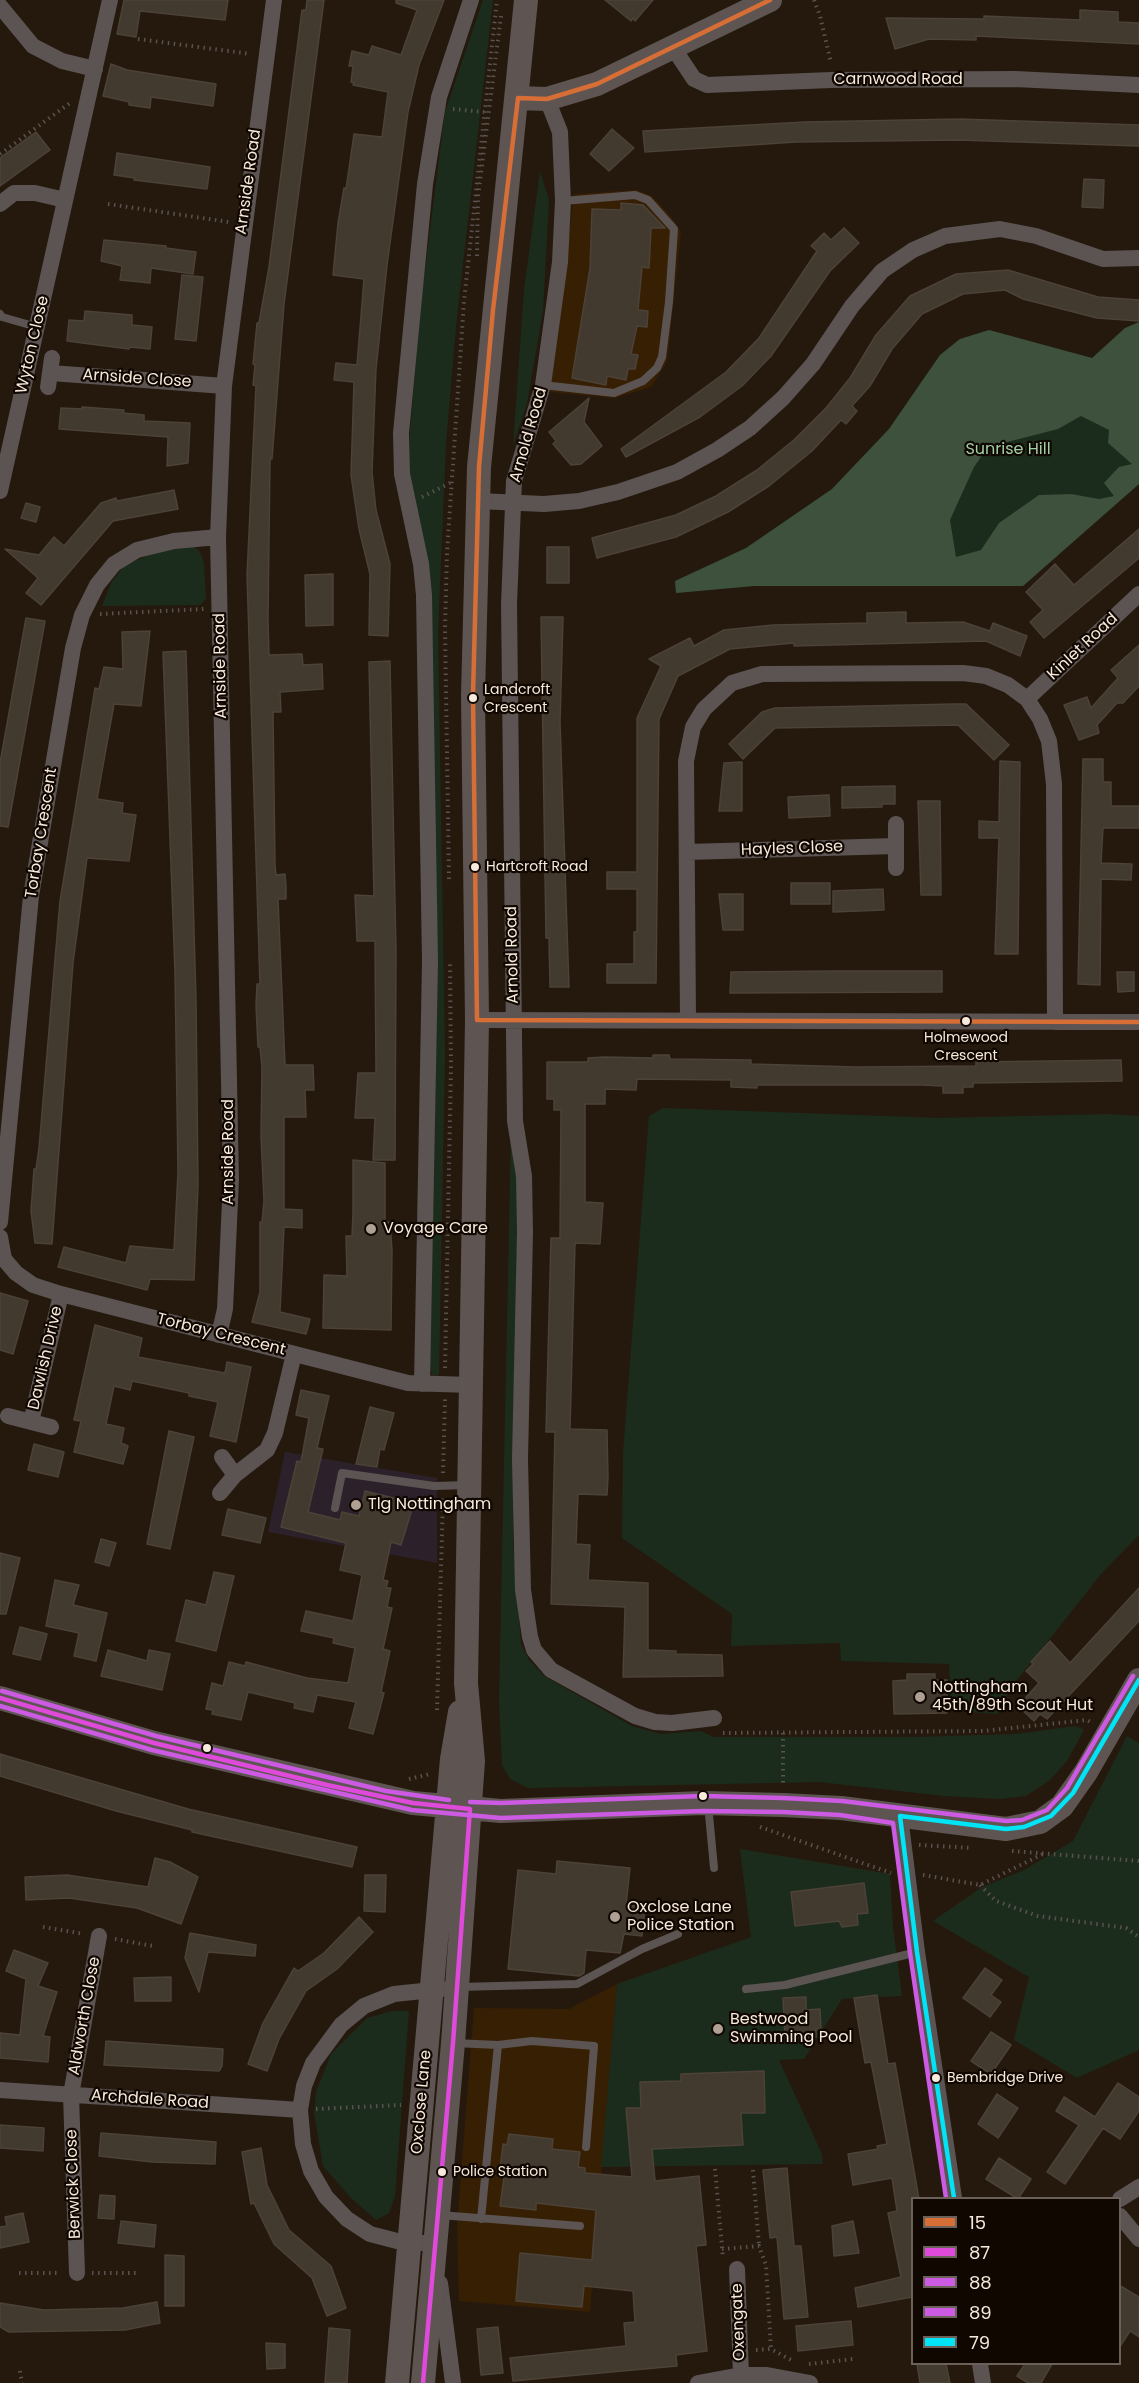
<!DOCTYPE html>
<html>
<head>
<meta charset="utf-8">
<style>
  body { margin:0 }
  #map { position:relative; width:1139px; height:2383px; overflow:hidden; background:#25190d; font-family:Poppins,sans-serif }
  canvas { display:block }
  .legend { position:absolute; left:911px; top:2197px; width:210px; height:168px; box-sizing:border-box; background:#100701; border:2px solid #6c6158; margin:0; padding:8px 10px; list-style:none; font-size:18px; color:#f7e9db }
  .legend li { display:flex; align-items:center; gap:12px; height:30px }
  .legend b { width:30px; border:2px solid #6c6158 }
</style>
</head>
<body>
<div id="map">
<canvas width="1139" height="2383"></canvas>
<ul class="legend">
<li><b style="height:8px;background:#d66e36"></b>15</li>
<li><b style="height:8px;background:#e04adb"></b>87</li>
<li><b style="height:8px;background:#cd5ae3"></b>88</li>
<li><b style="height:8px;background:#cd5ae3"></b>89</li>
<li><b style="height:8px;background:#00e4f5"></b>79</li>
</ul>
</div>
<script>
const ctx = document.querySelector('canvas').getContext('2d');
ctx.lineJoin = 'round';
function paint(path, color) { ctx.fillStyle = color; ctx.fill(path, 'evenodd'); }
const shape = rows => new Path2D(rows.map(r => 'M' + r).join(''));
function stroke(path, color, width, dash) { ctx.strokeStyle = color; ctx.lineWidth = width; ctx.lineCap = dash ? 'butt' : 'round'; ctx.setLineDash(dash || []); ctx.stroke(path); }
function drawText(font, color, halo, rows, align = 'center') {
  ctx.font = font + ' Poppins,sans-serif'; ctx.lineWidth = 4.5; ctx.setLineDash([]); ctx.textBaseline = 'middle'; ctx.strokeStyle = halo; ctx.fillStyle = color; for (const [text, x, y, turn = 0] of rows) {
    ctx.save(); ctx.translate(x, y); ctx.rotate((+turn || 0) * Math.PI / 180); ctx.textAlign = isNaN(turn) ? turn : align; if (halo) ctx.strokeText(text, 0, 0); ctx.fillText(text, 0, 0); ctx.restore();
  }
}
paint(shape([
  [637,190,652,196,672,218,681,232,667,362,651,387,615,398,550,392,574,194],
  [617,1984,590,2312,459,2301,457,2226,474,2008,569,2009]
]), '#371f03');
paint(shape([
  [285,1452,437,1478,437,1563,268,1532]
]), '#2c212b');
paint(shape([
  [483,0,493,0,457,317,446,443,438,632,445,1055,439,1375,432,1375,428,1360,435,946,409,469,410,431,421,301,445,112],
  [540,171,549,200,543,311,527,403,513,446,524,290],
  [989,330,1092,358,1139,358,1139,484,1023,586,754,586,676,593,675,581,746,548,832,489,889,429,940,355,960,339],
  [193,545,200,552,204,563,206,599,200,605,102,606,111,583,125,565,164,549],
  [663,1108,939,1118,1109,1114,1139,1116,1139,1535,1102,1573,1009,1690,998,1714,952,1711,949,1664,841,1661,840,1643,731,1646,732,1614,622,1538,623,1453,649,1116],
  [511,1135,518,1180,513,1541,521,1644,529,1660,544,1676,632,1726,661,1734,701,1731,713,1737,913,1737,1016,1734,1076,1726,1084,1730,1067,1761,1050,1780,1026,1796,1000,1799,944,1796,819,1782,528,1788,510,1779,502,1765,499,1700],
  [1127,1736,1139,1743,1139,2050,1077,2078,1014,2040,1029,1977,933,1921,982,1887,1024,1870,1073,1841],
  [740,1849,890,1874,893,1927,902,1996,842,1999,804,2059,779,2060,822,2154,823,2164,601,2167,617,1984,751,1937],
  [392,2011,409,2011,395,2196,389,2213,376,2220,351,2198,323,2166,314,2113,316,2092,331,2054,367,2018]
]), '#1c2c1c');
paint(shape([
  [1139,322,1139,484,1023,586,754,586,676,593,675,581,746,548,832,489,889,429,940,355,960,339,989,330,1092,358,1125,328],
  [1081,416,1109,430,1108,443,1132,464,1119,467,1104,483,1114,496,1099,499,1071,494,1039,495,999,523,981,550,956,557,950,520,974,467,988,447,1058,429]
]), '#3d513d');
const building = shape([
  [124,0,228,0,225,20,140,11,136,37,117,34,124,0],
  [307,0,324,0,284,304,272,459,270,459,268,620,269,655,302,654,303,665,322,664,323,689,280,692,281,712,273,712,275,865,276,875,285,874,286,887,286,899,278,899,285,1065,313,1065,314,1090,305,1090,306,1117,284,1117,284,1209,302,1210,302,1228,284,1227,280,1312,310,1319,306,1334,252,1322,260,1292,260,1222,262,1222,264,1201,261,1136,262,1067,260,1047,258,1047,256,1005,257,984,260,984,247,575,256,386,253,385,255,365,253,364,257,323,259,323,269,267,302,10,306,10,307,0],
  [396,0,444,0,419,65,408,112,387,265,376,369,372,472,376,510,390,564,388,636,369,635,370,574,359,529,351,475,354,382,334,380,336,363,357,365,364,279,333,275,338,223,344,188,346,189,354,134,382,137,388,92,353,85,354,83,351,82,353,66,349,66,352,51,369,55,372,46,401,55,417,10,396,3,396,0],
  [605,0,653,0,635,21,633,18,631,21,605,0],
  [1080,10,1118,12,1118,22,1139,23,1139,44,976,36,976,40,929,39,895,49,886,18,984,19,984,16,1080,20,1080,10],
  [111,64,127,70,216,84,213,106,151,97,150,108,129,105,129,102,103,96,111,64],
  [959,119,1139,125,1139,146,959,140,796,142,645,152,643,131,805,122,959,119],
  [612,129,634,148,609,171,590,154,612,129],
  [36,132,50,150,0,186,0,158,36,132],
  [117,153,210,167,207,189,134,180,135,178,114,175,117,153],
  [1084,179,1104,180,1103,208,1082,207,1084,179],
  [621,203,643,205,665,228,651,228,649,268,642,267,638,310,648,311,647,327,637,326,631,354,638,355,635,369,628,369,626,380,607,376,606,385,572,378,590,268,592,209,621,210,621,203],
  [844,228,859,243,830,271,771,356,742,386,700,417,626,457,621,449,726,372,759,338,817,251,811,246,824,233,831,240,844,228],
  [104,240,166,246,166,248,196,252,193,274,151,268,150,283,120,280,122,266,101,261,104,240],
  [1008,270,1098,297,1139,300,1139,321,1097,318,1023,299,1005,290,963,294,922,314,892,349,870,386,852,406,857,411,846,424,841,420,812,451,769,486,728,512,676,537,597,558,592,538,676,515,716,496,757,470,795,439,826,408,850,378,876,335,910,296,956,274,1008,270],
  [182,275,203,277,196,341,175,339,182,275],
  [85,311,132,315,132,325,152,327,150,349,130,347,129,349,67,341,69,320,84,321,85,311],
  [589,398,584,422,602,446,581,464,571,465,553,444,556,441,549,432,589,398],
  [82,407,124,410,123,413,144,415,144,421,190,423,188,463,167,466,168,437,59,429,61,408,82,409,82,407],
  [174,490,178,509,113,521,41,605,26,593,38,578,5,549,39,555,54,537,64,546,101,503,116,498,117,501,174,490],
  [26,503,40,507,36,522,21,518,26,503],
  [1139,529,1139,558,1044,638,1030,622,1043,610,1026,592,1055,564,1074,585,1139,529],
  [547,547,569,547,569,583,547,583,547,547],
  [333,574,333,625,306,626,305,575,333,574],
  [906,612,906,623,963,622,990,631,993,623,1027,636,1020,656,986,641,794,646,794,643,730,649,678,676,659,719,656,983,607,983,607,964,634,964,634,932,637,932,637,889,607,889,607,872,637,872,637,718,661,666,649,659,690,638,694,646,724,630,773,625,867,623,867,613,906,612],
  [541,617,563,617,560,722,569,987,550,987,549,938,546,938,541,617],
  [26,618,45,621,8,827,0,826,0,763,26,618],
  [150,631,141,706,114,704,97,799,123,803,122,813,136,815,129,861,87,858,73,963,52,1244,35,1243,31,1211,34,1169,36,1169,39,1148,60,901,95,688,99,689,104,667,123,669,122,632,150,631],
  [1139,645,1139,686,1123,703,1117,703,1097,725,1099,733,1079,740,1064,705,1087,697,1091,708,1118,678,1111,670,1139,645],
  [186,651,196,999,198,1185,194,1280,150,1279,147,1290,58,1267,64,1247,126,1263,130,1246,174,1250,178,1172,175,972,163,652,186,651],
  [390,661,396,951,395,1160,373,1160,375,1118,355,1118,358,1073,376,1073,375,941,357,941,355,895,374,896,369,662,390,661],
  [955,704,966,704,1009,745,994,760,958,725,775,728,743,759,729,744,762,712,775,708,955,704],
  [1083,759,1103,759,1103,782,1111,782,1111,806,1139,806,1139,828,1103,828,1101,863,1132,864,1131,880,1101,879,1100,985,1078,984,1083,759],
  [1000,761,1020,762,1018,954,995,954,999,838,979,838,979,821,999,822,1000,761],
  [742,762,742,811,719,811,724,763,742,762],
  [895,786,895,804,882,804,882,807,842,808,842,787,895,786],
  [829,795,830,816,789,818,788,797,829,795],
  [918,801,940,801,941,895,921,895,918,801],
  [791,883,830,883,830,904,791,904,791,883],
  [883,889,884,910,833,912,833,891,883,889],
  [719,894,743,894,743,930,723,930,719,894],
  [836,971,942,971,942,992,730,993,731,972,836,971],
  [1117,972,1134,972,1134,991,1118,992,1117,972],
  [653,1055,669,1055,670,1059,751,1060,751,1064,857,1067,976,1066,976,1062,1121,1060,1122,1081,973,1083,973,1087,963,1087,963,1093,943,1093,943,1086,923,1085,757,1085,757,1088,731,1087,731,1080,637,1079,636,1090,605,1089,605,1104,585,1104,585,1202,603,1203,600,1244,575,1243,570,1429,607,1430,608,1477,607,1495,578,1494,576,1544,590,1545,588,1580,648,1583,648,1650,676,1651,676,1654,722,1655,723,1676,623,1677,625,1607,551,1604,555,1432,546,1432,551,1238,560,1238,561,1110,554,1110,554,1099,547,1099,547,1062,588,1062,588,1058,604,1057,653,1058,653,1055],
  [353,1160,385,1163,385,1222,390,1222,392,1250,391,1330,323,1328,324,1275,347,1276,346,1236,352,1236,353,1213,353,1160],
  [0,1293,28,1301,13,1354,0,1350,0,1293],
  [95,1325,142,1338,138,1357,225,1373,227,1362,251,1367,236,1442,210,1436,218,1402,189,1396,189,1393,132,1381,130,1390,114,1386,106,1424,124,1428,121,1443,128,1446,123,1464,74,1452,81,1421,74,1420,95,1325],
  [301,1390,329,1396,317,1448,323,1449,308,1512,340,1520,342,1512,359,1516,365,1491,414,1503,401,1545,391,1542,383,1580,388,1581,386,1588,391,1588,387,1607,392,1608,383,1649,390,1651,381,1692,384,1693,373,1734,349,1728,356,1702,317,1695,313,1712,294,1708,295,1703,248,1692,241,1720,212,1714,213,1710,206,1709,212,1683,223,1686,229,1662,245,1666,246,1662,307,1678,348,1683,355,1648,333,1643,334,1638,301,1631,306,1611,353,1621,362,1575,340,1570,346,1543,281,1527,297,1461,301,1462,309,1418,296,1415,301,1390],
  [370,1407,394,1413,384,1450,380,1449,377,1467,356,1464,370,1407],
  [169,1431,194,1437,170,1549,147,1544,169,1431],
  [34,1444,64,1452,58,1477,28,1470,34,1444],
  [228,1509,266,1518,260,1543,222,1535,228,1509],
  [101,1539,116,1543,109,1566,95,1562,101,1539],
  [0,1553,20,1558,6,1614,0,1614,0,1553],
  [214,1572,234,1576,216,1651,176,1641,186,1600,206,1605,214,1572],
  [55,1580,79,1585,73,1605,107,1613,96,1661,74,1656,79,1633,46,1626,55,1580],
  [1139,1588,1139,1621,1047,1719,1040,1714,1034,1721,1018,1706,1039,1683,1026,1671,1033,1664,1031,1662,1050,1641,1070,1663,1139,1588],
  [20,1627,47,1634,40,1660,13,1654,20,1627],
  [108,1650,147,1661,149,1650,170,1654,162,1690,101,1676,108,1650],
  [907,1674,935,1674,935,1680,947,1680,947,1713,894,1714,893,1681,907,1680,907,1674],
  [0,1754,188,1809,357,1847,352,1867,192,1832,192,1830,116,1811,0,1776,0,1754],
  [155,1858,170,1862,198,1877,181,1924,137,1908,69,1898,26,1900,25,1877,67,1875,148,1887,155,1858],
  [557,1861,630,1868,626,1905,645,1907,642,1936,624,1934,620,1953,586,1950,584,1973,579,1976,508,1969,518,1870,556,1874,557,1861],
  [365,1875,386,1875,385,1912,364,1911,365,1875],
  [864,1883,868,1913,857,1914,858,1925,842,1927,839,1921,795,1926,791,1892,864,1883],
  [359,1917,373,1932,337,1969,306,1991,279,2039,267,2071,248,2064,263,2023,294,1968,298,1971,324,1953,359,1917],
  [190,1933,256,1945,255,1956,208,1952,199,1992,185,1958,190,1933],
  [14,1950,48,1963,38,1986,57,1992,43,2036,50,2037,48,2062,0,2058,0,2033,20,2035,26,1979,6,1971,14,1950],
  [985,1968,1002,1980,991,1995,1001,2002,990,2017,963,1998,985,1968],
  [171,1977,171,2001,135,2001,134,1978,171,1977],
  [877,1995,888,2064,895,2063,919,2199,912,2199,912,2297,858,2307,855,2288,901,2277,888,2213,897,2211,892,2178,853,2185,848,2154,878,2149,877,2146,887,2144,871,2062,865,2063,854,1998,877,1995],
  [806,1997,806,2010,820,2009,821,2029,816,2029,816,2037,785,2039,783,1998,806,1997],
  [991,2032,1011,2045,991,2074,971,2061,991,2032],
  [106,2041,223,2049,222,2066,219,2071,104,2065,106,2041],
  [764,2071,765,2113,741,2113,743,2145,652,2149,655,2181,699,2176,706,2245,696,2246,707,2351,676,2355,677,2366,513,2381,510,2358,626,2346,624,2323,635,2322,633,2291,584,2286,582,2307,516,2301,520,2253,592,2260,596,2210,536,2203,536,2210,500,2206,504,2177,499,2177,503,2144,507,2145,509,2134,553,2139,552,2149,580,2152,578,2167,585,2168,585,2173,632,2177,626,2108,641,2108,640,2082,681,2081,681,2074,764,2071],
  [1118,2083,1139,2097,1139,2111,1120,2139,1103,2128,1065,2184,1047,2172,1079,2125,1056,2111,1064,2097,1095,2117,1118,2083],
  [997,2094,1018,2108,998,2138,978,2124,997,2094],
  [0,2125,44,2128,43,2151,0,2148,0,2125],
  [101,2133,216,2142,215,2164,152,2162,99,2156,101,2133],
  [261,2148,267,2185,289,2230,331,2266,346,2308,327,2316,312,2278,274,2244,254,2203,251,2204,242,2152,261,2148],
  [999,2158,1031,2179,1018,2199,986,2179,999,2158],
  [787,2168,794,2246,801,2246,808,2317,784,2319,777,2237,770,2238,763,2170,787,2168],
  [100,2195,115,2196,114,2219,98,2218,100,2195],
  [23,2213,29,2242,0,2248,0,2227,7,2226,5,2217,23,2213],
  [121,2221,156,2225,154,2247,118,2243,121,2221],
  [853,2221,859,2253,834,2256,832,2226,853,2221],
  [165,2255,184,2256,184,2306,165,2306,165,2255],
  [1119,2285,1139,2297,1139,2337,1130,2331,1119,2348,1119,2285],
  [157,2302,160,2323,125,2330,9,2332,0,2327,0,2303,44,2310,123,2308,157,2302],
  [851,2321,853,2345,798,2351,796,2326,851,2321],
  [498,2327,503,2373,481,2375,477,2329,498,2327],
  [329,2328,350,2330,347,2383,325,2383,329,2328],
  [266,2343,285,2344,285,2368,267,2369,266,2343],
  [917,2364,946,2364,950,2383,920,2383,917,2364],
  [1025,2364,1052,2364,1041,2383,1028,2383,1017,2376,1025,2364]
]);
paint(building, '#423a2e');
stroke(building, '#4c4238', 1.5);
stroke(shape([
  [814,0,820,16,831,63],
  [138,39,251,54],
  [453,109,484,112],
  [0,154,70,103],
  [108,204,229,222],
  [477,256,478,197,501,16],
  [422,497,450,483],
  [100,614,204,609],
  [449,879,445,628,447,553,464,301,497,0],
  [445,1368,451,1067,450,964],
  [443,1473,445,1399],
  [437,1710,443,1498],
  [723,1733,983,1731,1087,1720,1092,1723],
  [783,1733,783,1786],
  [409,1779,430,1774],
  [760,1827,891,1873],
  [919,1845,972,1848],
  [1012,1851,1139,1861],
  [923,1875,980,1885,1043,1854],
  [980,1885,996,1901,1038,1916,1126,1928,1139,1937],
  [43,1927,84,1934],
  [115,1939,153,1946],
  [316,2109,401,2105],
  [715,2169,723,2258],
  [753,2170,759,2246],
  [722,2249,759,2246,766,2265,771,2349],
  [19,2273,61,2273],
  [92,2273,139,2273],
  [756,2350,771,2349,793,2361],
  [809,2364,853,2359],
  [20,2371,22,2383]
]), '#59524e', 4, [1.5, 4.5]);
stroke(shape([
  [0,314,2,317,37,327],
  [543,385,614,393,643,381,657,368,662,357,669,302,674,229,648,200,635,195,563,201],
  [335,1508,342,1473,434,1486,469,1485],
  [708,1804,714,1868],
  [458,1987,577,1984,642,1949,678,1934],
  [746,1989,785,1985,917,1952],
  [454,2043,498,2045,481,2219],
  [498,2045,532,2041,594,2046,586,2147],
  [440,2215,580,2226]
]), '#5b5453', 8);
stroke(shape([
  [0,6,33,46,62,61,95,69],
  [674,49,694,79,707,85,831,80,1015,79,1139,85],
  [547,99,560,132,563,201,560,262,543,385,514,481,509,604,515,1121,524,1176,525,1232,520,1459,523,1590,530,1637,534,1650,551,1670,635,1716,655,1722,672,1723,714,1718],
  [0,204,14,193,35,193,65,200],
  [51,373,224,386],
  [48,387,52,358],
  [0,491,110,0],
  [478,501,544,504,579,501,618,492,677,472,717,450,750,428,783,398,813,364,852,306,882,271,913,250,945,236,1000,229,1036,236,1103,259,1139,258],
  [1027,699,1139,594],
  [896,824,896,868],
  [687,852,896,846],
  [477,1020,1139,1022],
  [688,1020,686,761,693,727,704,709,732,683,762,674,963,673,986,676,1008,685,1027,699,1040,719,1049,741,1054,784,1055,1022],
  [0,1222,31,896,73,648,82,615,97,585,114,564,137,550,174,541,218,537],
  [0,1237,4,1259,16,1273,33,1285,61,1294,408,1383,471,1385],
  [219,1335,225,1309,231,1180,218,537,224,386,274,0],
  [422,1384,430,962,424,595,421,564,402,474,401,433,425,184,439,97,471,0],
  [8,1416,51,1427],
  [31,1422,61,1294],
  [222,1457,235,1475],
  [220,1493,235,1475,267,1450,275,1433,294,1354],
  [900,1816,917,1952,954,2198],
  [0,2090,300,2110],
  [1120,2199,1139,2187],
  [1120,2216,1139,2239],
  [436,2254,435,2244,397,2241,370,2234,347,2219,326,2197,311,2171,303,2144,300,2110,304,2086,313,2063,341,2025,364,2006,394,1994,442,1989],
  [737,2269,741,2375],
  [77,2273,71,2095,99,1936],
  [440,2283,453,2383],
  [980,2364,983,2383],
  [698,2383,741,2375,767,2375,810,2383]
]), '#5b5453', 16);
stroke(shape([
  [518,98,547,99,597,84,770,0],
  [0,1698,154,1743,413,1803,501,1811,703,1803,783,1805,841,1808,1006,1829,1040,1822,1062,1806,1086,1772,1139,1680],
  [397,2383,452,1759,460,1712],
  [423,2383,453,2043,473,1761,466,1683,477,1020,473,695,479,467,526,0]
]), '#5e5553', 24);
stroke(shape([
  [770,0,597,84,547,99,518,98,493,310,479,467,473,695,477,1020,1139,1022]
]), '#d66e36', 4.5);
stroke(shape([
  [0,1698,154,1743,327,1785,413,1803,470,1809,453,2043,423,2383]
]), '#e04adb', 4.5);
stroke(shape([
  [0,1706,152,1750,412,1810,501,1818,703,1811,783,1812,840,1815,893,1823,910,1953,946,2198]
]), '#cd5ae3', 4.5);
stroke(shape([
  [2,1691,156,1736,386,1791,449,1800],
  [470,1802,501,1803,703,1796,783,1798,842,1801,1006,1821,1022,1820,1047,1810,1067,1788,1133,1676]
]), '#cd5ae3', 4.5);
stroke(shape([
  [954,2198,917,1952,900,1816,1006,1829,1024,1827,1051,1816,1073,1793,1139,1680]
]), '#00e4f5', 4.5);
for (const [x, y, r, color] of [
  [473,698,5,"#f7e9db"],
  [475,867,5,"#f7e9db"],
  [966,1021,5,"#f7e9db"],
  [371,1229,6,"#aea093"],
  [356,1505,6,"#aea093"],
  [920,1697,6,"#aea093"],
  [207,1748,5,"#f7e9db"],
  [703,1796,5,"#f7e9db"],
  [615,1917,6,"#aea093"],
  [718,2029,6,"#aea093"],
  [936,2078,5,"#f7e9db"],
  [442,2172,5,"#f7e9db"]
]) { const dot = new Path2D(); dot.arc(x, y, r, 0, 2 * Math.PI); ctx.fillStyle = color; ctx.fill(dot); stroke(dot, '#100701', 2); }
drawText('14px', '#f7e9db', '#100701', [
  ["Landcroft",484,690],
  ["Crescent",484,708],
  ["Hartcroft Road",486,867],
  ["Holmewood",966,1038,"center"],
  ["Crescent",966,1056,"center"],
  ["Bembridge Drive",947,2078],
  ["Police Station",453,2172]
], 'left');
drawText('16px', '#f7e9db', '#100701', [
  ["Carnwood Road",898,80],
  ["Arnside Road",249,182,-82],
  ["Wyton Close",33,345,-77],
  ["Arnside Close",137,379,4],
  ["Arnold Road",529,435,-74],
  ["Kinlet Road",1083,647,-43],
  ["Arnside Road",221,666,-91],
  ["Torbay Crescent",42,833,-81],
  ["Hayles Close",792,849,-2],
  ["Arnold Road",513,955,-91],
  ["Arnside Road",229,1152,-90],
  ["Torbay Crescent",221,1335,14],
  ["Dawlish Drive",46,1358,-77],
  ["Aldworth Close",85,2016,-80],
  ["Archdale Road",150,2100,4],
  ["Oxclose Lane",422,2102,-85],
  ["Berwick Close",74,2184,-92],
  ["Oxengate",739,2322,-92]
]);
drawText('16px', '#a0d0a6', '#100701', [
  ["Sunrise Hill",1008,450]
]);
drawText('16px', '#f7e9db', '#100701', [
  ["Voyage Care",383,1229],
  ["Tlg Nottingham",368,1505],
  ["Nottingham",932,1688],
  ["45th/89th Scout Hut",932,1706],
  ["Oxclose Lane",627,1908],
  ["Police Station",627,1926],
  ["Bestwood",730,2020],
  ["Swimming Pool",730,2038]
], 'left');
</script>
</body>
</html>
